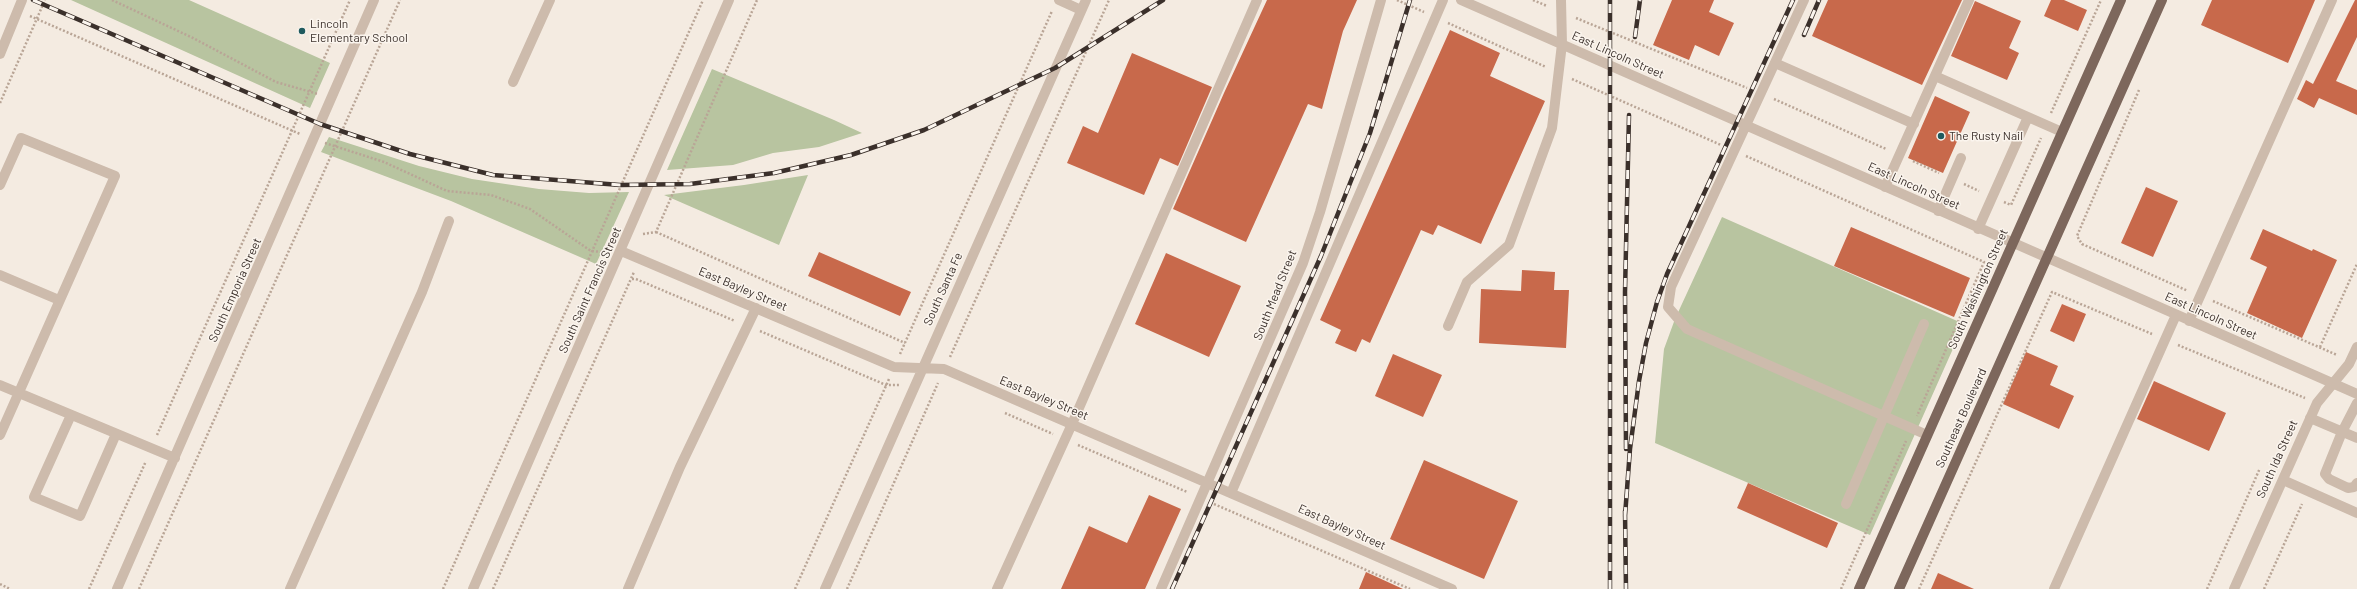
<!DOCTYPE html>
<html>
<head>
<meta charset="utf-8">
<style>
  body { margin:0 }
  canvas { display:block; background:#f4ebe1 }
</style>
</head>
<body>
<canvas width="2357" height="589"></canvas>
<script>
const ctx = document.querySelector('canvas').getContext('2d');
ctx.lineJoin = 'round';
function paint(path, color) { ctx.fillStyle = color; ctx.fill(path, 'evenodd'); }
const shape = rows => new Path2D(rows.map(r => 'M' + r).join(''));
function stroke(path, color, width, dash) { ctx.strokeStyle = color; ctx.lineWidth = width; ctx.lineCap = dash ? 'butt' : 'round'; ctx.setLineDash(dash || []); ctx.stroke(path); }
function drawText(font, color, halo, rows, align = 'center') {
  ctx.font = font + ' Barlow,sans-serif'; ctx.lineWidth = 3; ctx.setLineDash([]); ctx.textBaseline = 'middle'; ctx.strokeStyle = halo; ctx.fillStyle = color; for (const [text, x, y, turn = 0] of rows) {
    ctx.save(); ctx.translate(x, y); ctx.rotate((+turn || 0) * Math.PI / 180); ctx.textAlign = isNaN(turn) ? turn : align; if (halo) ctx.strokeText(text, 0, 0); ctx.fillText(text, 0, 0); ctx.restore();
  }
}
paint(shape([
  [71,0,189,0,330,63,310,108],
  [712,69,834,120,862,133,819,147,773,153,733,165,667,170],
  [329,137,419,166,472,179,539,189,589,193,629,192,596,264,451,201,321,152],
  [808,175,779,245,664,195,744,185],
  [1722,217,1964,324,1870,535,1655,443,1664,349,1675,319]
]), '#b8c4a0');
paint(shape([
  [1267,0,1357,0,1343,31,1322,109,1308,104,1246,242,1173,209,1224,93],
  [1672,0,1714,0,1709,12,1734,23,1719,56,1695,45,1689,60,1653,45],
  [1828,0,1962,0,1922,85,1812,36],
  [2051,0,2064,0,2087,10,2078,31,2044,16],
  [2212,0,2315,0,2288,63,2201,25],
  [2355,0,2357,0,2357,37,2336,81,2357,90,2357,115,2319,98,2314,108,2297,99,2306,80,2313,84],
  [1975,1,2021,21,2009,48,2019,53,2007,80,1951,56],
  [1450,30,1500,53,1490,76,1545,101,1481,244,1438,225,1433,235,1421,230,1370,343,1362,339,1356,352,1335,343,1341,330,1320,320],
  [1132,53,1212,87,1178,166,1160,158,1144,195,1067,163,1083,126,1098,133],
  [1935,96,1970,112,1943,173,1908,158],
  [2146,187,2178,201,2153,257,2121,243],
  [1851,227,1970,278,1954,317,1834,266],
  [2263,229,2312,251,2313,249,2337,260,2302,338,2247,313,2267,267,2250,259],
  [819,252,911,292,900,316,808,276],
  [1166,253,1241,286,1209,357,1135,324],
  [1522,270,1555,272,1554,290,1569,290,1566,348,1479,343,1481,289,1521,291],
  [2062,304,2086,314,2074,342,2050,331],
  [2026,352,2058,366,2050,385,2074,396,2059,429,2003,404],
  [1393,354,1442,375,1423,417,1375,396],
  [2154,381,2226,413,2209,451,2137,419],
  [1424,460,1518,501,1484,579,1390,539],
  [1748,483,1838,523,1827,548,1737,508],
  [1149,495,1181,509,1145,589,1061,589,1089,526,1127,543],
  [1366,572,1403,589,1359,589],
  [1938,573,1974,589,1931,589]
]), '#c8694b');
stroke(shape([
  [112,0,193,38,276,82,318,94],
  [1397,0,1424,12],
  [1533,0,1547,6],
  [30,16,300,134],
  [1576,18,1747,88],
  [1448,23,1546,67],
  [1572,79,1721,145],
  [2139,90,2077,236,2082,244,2188,291],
  [1774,99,1886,149],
  [0,103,45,0],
  [2051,113,2101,0],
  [325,143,384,162,447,191,491,195,530,209,591,251,604,252],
  [1746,156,1984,262,1917,416],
  [1913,161,1939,173],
  [1964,184,1979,191],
  [2004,202,2011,205,2041,138],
  [656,232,905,343],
  [643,234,656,232,757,0],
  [632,279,636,279,735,321],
  [2213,301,2337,355],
  [760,331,886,385,900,385],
  [2178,345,2305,398],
  [2320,347,2357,264],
  [900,354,1052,11],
  [950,357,1109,0],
  [1005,413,1053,434],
  [157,435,350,0],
  [1078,445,1187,492],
  [1214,504,1410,589],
  [0,584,10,589],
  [89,589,146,461],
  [139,589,400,0],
  [443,589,703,0],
  [493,589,634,272],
  [795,589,889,379],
  [847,589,938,383],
  [1841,589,1906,441],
  [1919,589,2052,292,2152,334],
  [2207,589,2260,468],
  [2264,589,2302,504]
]), '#b9a596', 2.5, [2, 2]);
stroke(shape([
  [1059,0,1081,10],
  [1461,0,2357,394],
  [1804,0,1671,287,1668,307,1687,329,1927,435],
  [0,54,22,0],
  [1775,63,1914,124],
  [1935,76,2028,117,1978,229],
  [513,82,550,0],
  [2028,117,2062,132],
  [0,185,21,138,115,176,0,435],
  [1885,187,1969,0],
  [1938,211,1961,158],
  [621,251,894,367,944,369,1452,589],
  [0,275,59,300],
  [2189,321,2332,0],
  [1448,326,1467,282,1509,245,1552,128,1562,44,1561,0],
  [0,385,175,458],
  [2357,403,2342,432,2325,474,2329,479,2348,488,2354,487,2357,483],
  [71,415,34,497,80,516,116,434],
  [2310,418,2357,438],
  [2283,480,2357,513],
  [1231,493,1443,0],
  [1846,504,1924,324],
  [117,589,374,0],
  [290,589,422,292,449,221],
  [473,589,729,0],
  [628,589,680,467,756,308],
  [825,589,1086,0],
  [997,589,1072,424,1257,0],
  [1161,589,1303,263,1320,212,1381,0],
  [2054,589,2176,315],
  [2234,589,2317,403,2349,364,2357,347]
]), '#cdbbac', 10);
stroke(shape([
  [1859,589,2121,0],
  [1899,589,2162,0]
]), '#7d675c', 10);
const rail = shape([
  [33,0,320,124,410,154,493,175,620,185,690,184,774,173,851,155,924,130,1055,68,1163,0],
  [1804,35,1819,0],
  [1635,37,1640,0],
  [1626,449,1625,292,1629,115],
  [1625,511,1626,589],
  [1625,516,1630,449,1639,381,1646,343,1657,302,1667,274,1793,0],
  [1172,589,1321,256,1370,133,1410,0],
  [1610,589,1610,0]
]);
stroke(rail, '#3b302b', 4.5);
stroke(rail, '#fbf5ee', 3, [9]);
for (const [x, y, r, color] of [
  [302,31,4,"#1f5a5e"],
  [1941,136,4,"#1f5a5e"]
]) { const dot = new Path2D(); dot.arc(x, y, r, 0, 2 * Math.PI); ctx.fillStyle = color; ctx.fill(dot); stroke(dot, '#fbf5ee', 1.5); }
drawText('12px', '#3b302b', '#fbf5ee', [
  ["Lincoln",310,24],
  ["Elementary School",310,38],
  ["The Rusty Nail",1949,136]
], 'left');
drawText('12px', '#3b302b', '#fbf5ee', [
  ["East Lincoln Street",1618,55,24],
  ["East Lincoln Street",1914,186,24],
  ["East Bayley Street",743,289,23],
  ["South Santa Fe",943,289,-66],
  ["South Washington Street",1978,289,-66],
  ["South Emporia Street",235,290,-66],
  ["South Saint Francis Street",590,290,-66],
  ["South Mead Street",1275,295,-68],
  ["East Lincoln Street",2211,316,24],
  ["East Bayley Street",1044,398,23],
  ["Southeast Boulevard",1961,418,-66],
  ["South Ida Street",2277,459,-66],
  ["East Bayley Street",1342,527,24]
]);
</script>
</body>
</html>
